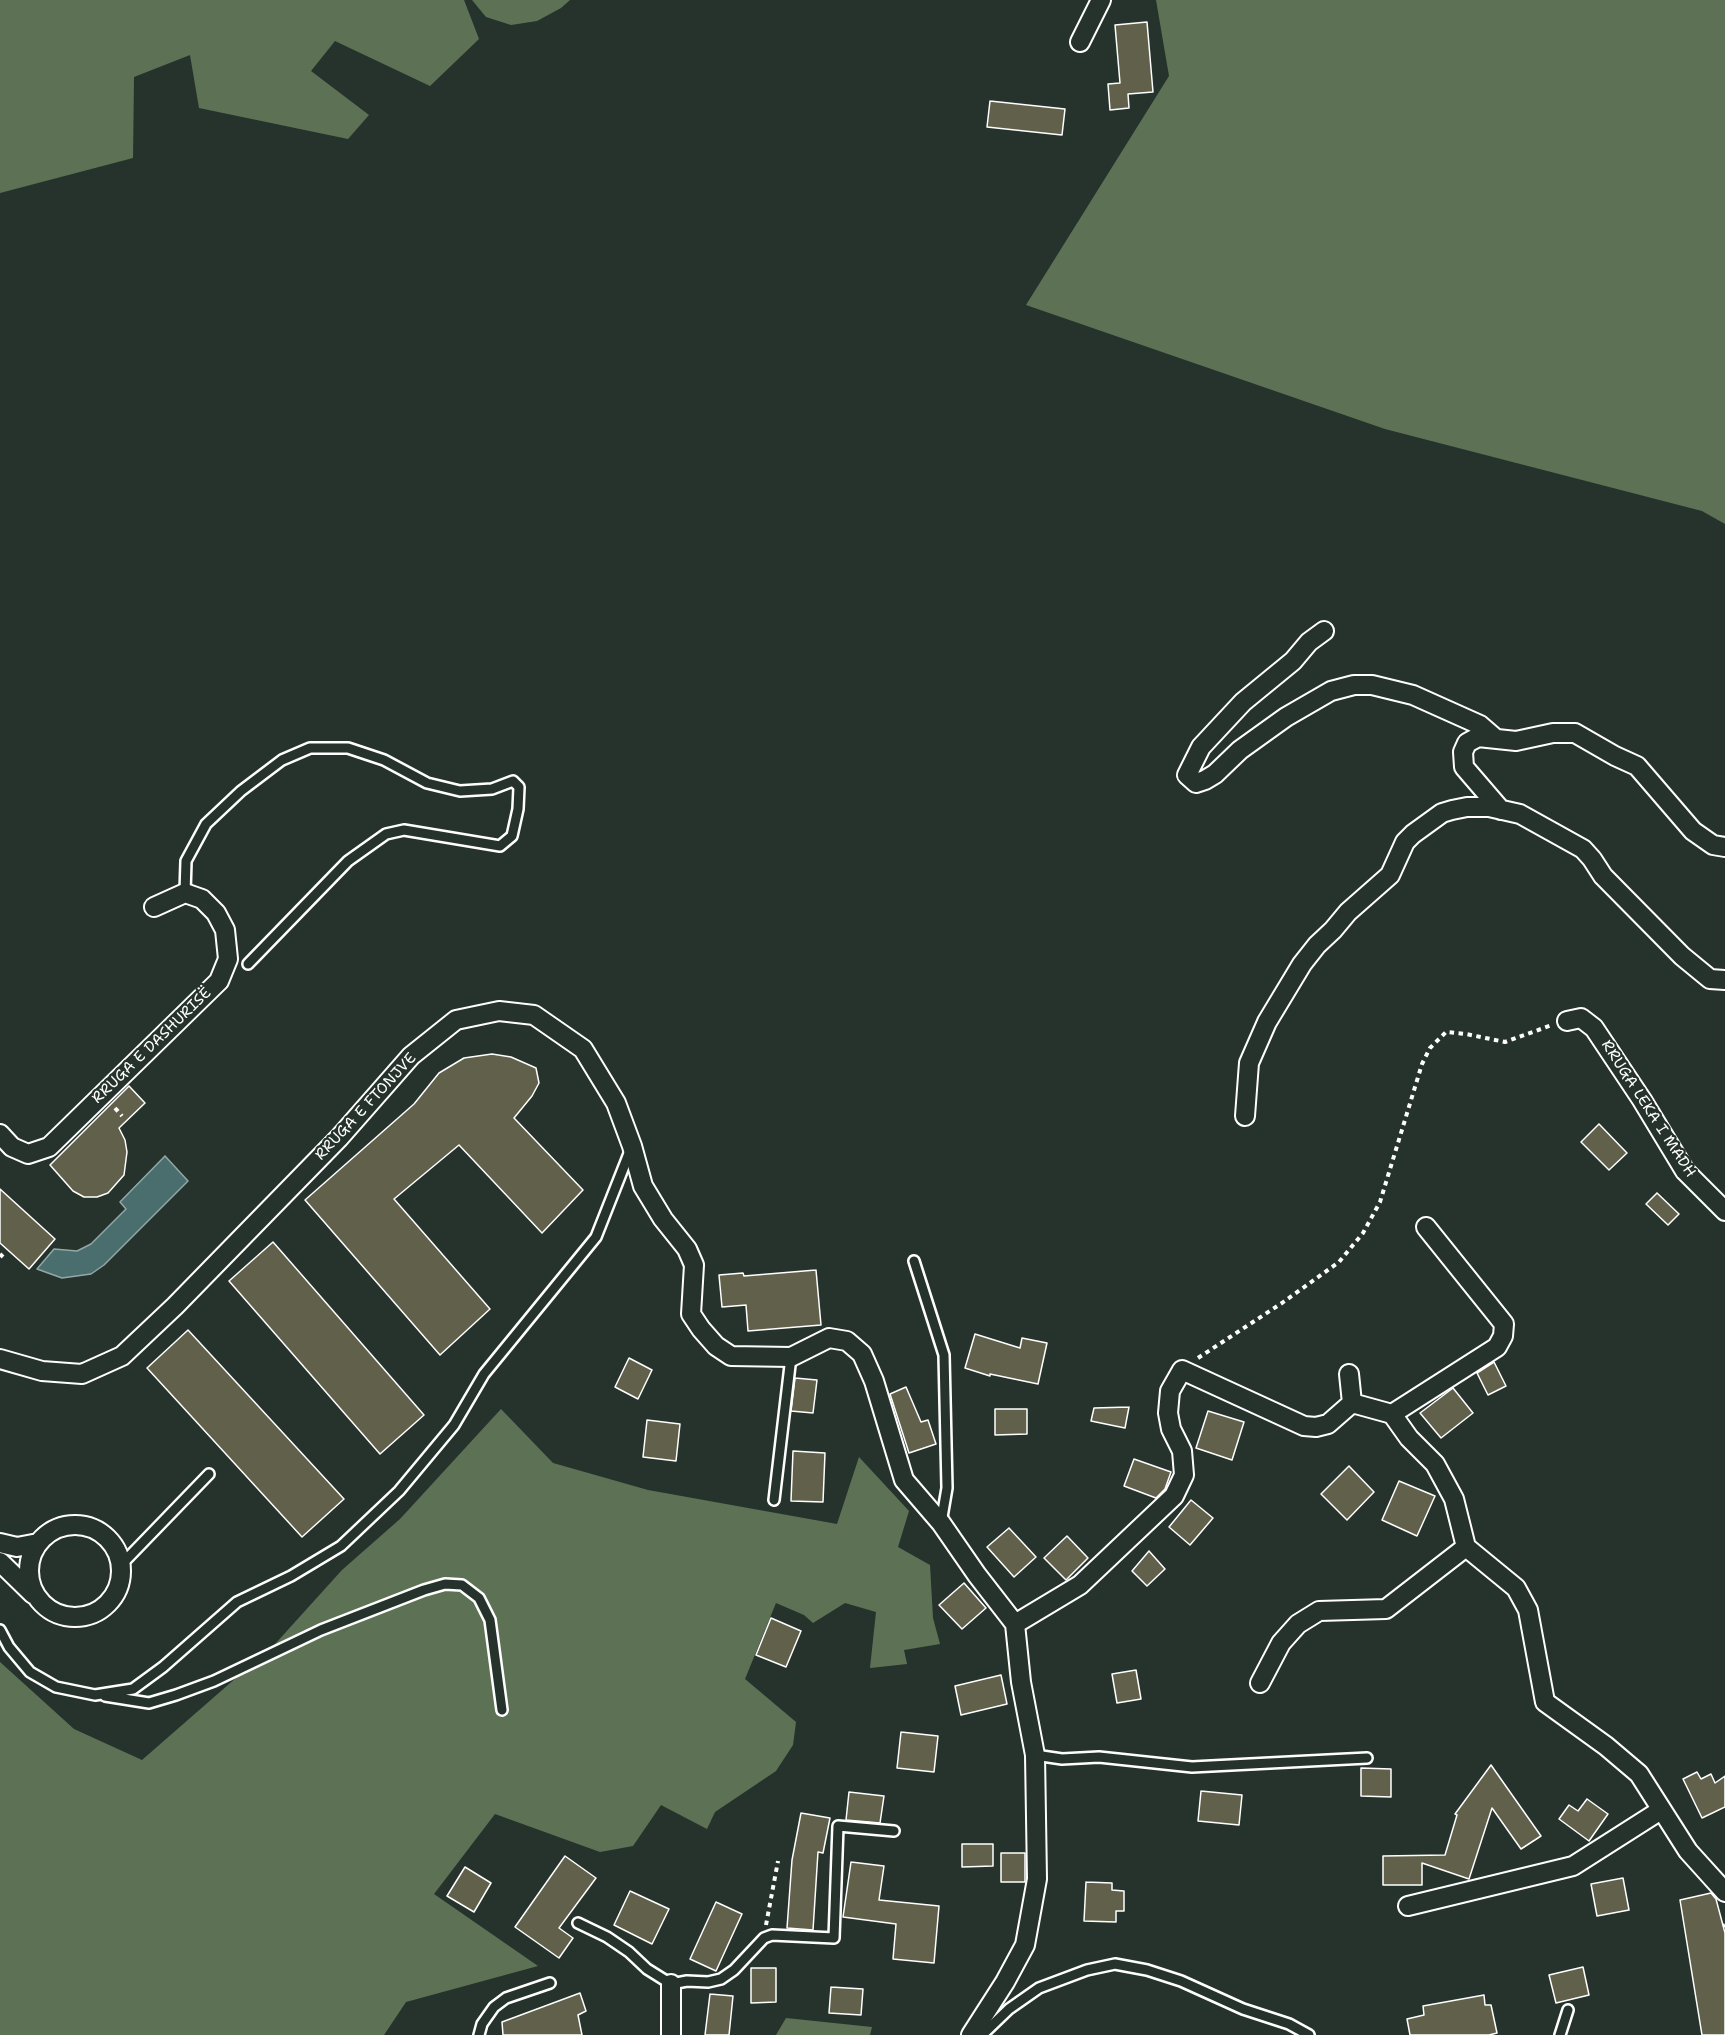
<!DOCTYPE html>
<html>
<head>
<meta charset="utf-8">
<style>
  body { margin:0 }
  canvas { display:block; background:#26332d }
</style>
</head>
<body>
<canvas width="1725" height="2035"></canvas>
<script>
const ctx = document.querySelector('canvas').getContext('2d');
ctx.lineJoin = 'round';
function paint(path, color) { ctx.fillStyle = color; ctx.fill(path, 'evenodd'); }
const shape = rows => new Path2D(rows.map(r => 'M' + r).join(''));
function stroke(path, color, width, dash) { ctx.strokeStyle = color; ctx.lineWidth = width; ctx.lineCap = dash ? 'butt' : 'round'; ctx.setLineDash(dash || []); ctx.stroke(path); }
function drawText(font, color, halo, rows, align = 'center') {
  ctx.font = font + ' "Shantell Sans",sans-serif'; ctx.lineWidth = 4.5; ctx.setLineDash([]); ctx.textBaseline = 'middle'; ctx.strokeStyle = halo; ctx.fillStyle = color; for (const [text, x, y, turn = 0] of rows) {
    ctx.save(); ctx.translate(x, y); ctx.rotate((+turn || 0) * Math.PI / 180); ctx.textAlign = isNaN(turn) ? turn : align; if (halo) ctx.strokeText(text, 0, 0); ctx.fillText(text, 0, 0); ctx.restore();
  }
}
paint(shape([
  [0,0,464,0,479,39,430,86,335,41,311,71,369,115,348,139,199,108,190,55,134,77,133,158,0,193],
  [472,0,570,0,561,8,537,21,511,25,486,17],
  [1156,0,1725,0,1725,524,1702,511,1385,429,1026,305,1169,76],
  [501,1409,553,1463,648,1490,837,1524,859,1457,909,1511,898,1547,930,1565,933,1618,940,1644,904,1650,907,1664,870,1668,876,1612,845,1603,813,1623,804,1615,776,1603,745,1679,796,1722,793,1745,776,1771,715,1812,707,1829,661,1805,633,1846,600,1852,495,1814,434,1894,538,1966,406,2002,384,2035,0,2035,0,1662,74,1729,142,1760,276,1643,342,1570,400,1519],
  [786,2018,872,2027,870,2035,776,2035]
]), '#5d7255');
const water = shape([
  [165,1156,188,1181,104,1265,91,1274,62,1278,37,1269,54,1249,77,1251,91,1244,126,1209,120,1202,165,1156]
]);
paint(water, '#496e6d');
stroke(water, '#92a8a7', 1.5);
const building = shape([
  [1147,22,1153,92,1128,94,1129,108,1110,110,1108,84,1120,83,1115,25,1147,22],
  [990,101,1065,109,1062,135,987,127,990,101],
  [492,1054,511,1057,536,1068,539,1083,532,1096,514,1118,583,1190,542,1233,459,1145,394,1199,490,1309,440,1355,305,1200,414,1104,439,1073,464,1058,492,1054],
  [129,1086,145,1103,119,1128,125,1140,127,1152,124,1175,108,1193,97,1197,84,1197,73,1191,50,1165,129,1086],
  [1599,1124,1627,1153,1609,1170,1581,1142,1599,1124],
  [0,1189,55,1239,29,1269,0,1243,0,1189],
  [1657,1193,1679,1214,1668,1225,1646,1204,1657,1193],
  [273,1242,424,1415,380,1454,229,1281,273,1242],
  [816,1270,821,1325,748,1331,746,1305,722,1307,719,1275,743,1273,744,1276,816,1270],
  [188,1330,344,1499,302,1537,147,1368,188,1330],
  [975,1334,1020,1348,1022,1338,1047,1343,1038,1384,990,1374,990,1376,965,1368,975,1334],
  [629,1358,652,1370,638,1399,615,1387,629,1358],
  [1494,1362,1506,1386,1488,1395,1477,1373,1494,1362],
  [795,1378,817,1380,813,1413,791,1411,795,1378],
  [906,1387,921,1422,928,1420,936,1444,909,1453,890,1394,906,1387],
  [1453,1388,1473,1413,1441,1438,1420,1413,1453,1388],
  [1129,1407,1125,1428,1091,1421,1094,1408,1129,1407],
  [995,1409,1027,1409,1027,1434,995,1435,995,1409],
  [1208,1411,1244,1422,1232,1460,1196,1448,1208,1411],
  [647,1420,680,1424,676,1461,643,1457,647,1420],
  [793,1451,825,1453,823,1502,791,1501,793,1451],
  [1134,1459,1171,1472,1165,1489,1156,1498,1124,1486,1134,1459],
  [1349,1466,1374,1492,1347,1520,1321,1494,1349,1466],
  [1399,1481,1435,1496,1417,1536,1382,1520,1399,1481],
  [1191,1500,1213,1518,1190,1545,1169,1527,1191,1500],
  [1009,1528,1036,1557,1014,1577,987,1547,1009,1528],
  [1067,1536,1088,1558,1066,1580,1044,1558,1067,1536],
  [1149,1551,1165,1569,1147,1586,1132,1571,1149,1551],
  [964,1583,986,1608,962,1629,939,1605,964,1583],
  [771,1618,801,1631,786,1667,756,1655,771,1618],
  [1136,1670,1141,1699,1117,1703,1112,1674,1136,1670],
  [1001,1675,1007,1704,961,1715,955,1686,1001,1675],
  [901,1732,938,1736,934,1772,897,1768,901,1732],
  [1491,1765,1541,1836,1521,1849,1492,1808,1469,1879,1422,1863,1422,1885,1383,1885,1383,1856,1445,1855,1457,1815,1455,1814,1491,1765],
  [1361,1768,1391,1769,1391,1797,1361,1796,1361,1768],
  [1697,1772,1701,1779,1711,1774,1715,1783,1725,1776,1725,1807,1702,1818,1683,1779,1697,1772],
  [1201,1791,1242,1795,1239,1825,1198,1821,1201,1791],
  [849,1792,884,1796,880,1823,846,1820,849,1792],
  [1587,1799,1608,1814,1589,1841,1559,1819,1569,1805,1578,1811,1587,1799],
  [801,1813,830,1818,823,1853,818,1852,813,1930,787,1928,792,1860,801,1813],
  [962,1844,993,1844,993,1866,962,1867,962,1844],
  [1001,1853,1025,1853,1025,1882,1001,1882,1001,1853],
  [565,1856,596,1878,559,1928,573,1938,559,1958,515,1927,565,1856],
  [851,1862,884,1866,879,1900,939,1906,934,1963,893,1959,896,1924,843,1917,851,1862],
  [465,1867,491,1883,474,1912,447,1896,465,1867],
  [1623,1878,1629,1910,1597,1916,1591,1884,1623,1878],
  [1086,1882,1112,1883,1112,1890,1124,1891,1124,1911,1116,1911,1116,1922,1084,1921,1086,1882],
  [630,1891,669,1909,652,1944,614,1925,630,1891],
  [1711,1893,1716,1899,1725,1933,1725,2035,1702,2035,1680,1900,1711,1893],
  [716,1902,742,1914,716,1971,690,1959,716,1902],
  [1583,1967,1589,1995,1556,2003,1549,1975,1583,1967],
  [751,1968,776,1968,776,2002,751,2003,751,1968],
  [831,1987,863,1989,861,2015,829,2013,831,1987],
  [580,1993,586,2011,578,2015,582,2035,503,2035,502,2022,580,1993],
  [710,1994,733,1996,729,2035,705,2035,710,1994],
  [1484,1995,1485,2005,1491,2005,1497,2033,1489,2035,1410,2035,1407,2019,1424,2015,1423,2006,1484,1995]
]);
paint(building, '#60604b');
stroke(building, '#fff', 1.5);
const lane = shape([
  [185,893,186,861,206,824,241,791,282,760,310,748,348,748,384,760,427,783,460,791,492,789,513,781,519,787,518,809,512,836,500,846,404,830,386,834,348,861,248,964],
  [914,1261,944,1355,947,1488,941,1523],
  [774,1500,791,1357],
  [121,1565,209,1474],
  [0,1630,9,1647,30,1672,56,1687,95,1695,133,1689,163,1667,237,1602,291,1576,341,1546,399,1491,454,1425,484,1374,596,1237,630,1151],
  [105,1696,149,1703,176,1695,214,1681,321,1630,424,1590,445,1584,462,1585,479,1598,490,1620,502,1710],
  [1035,1755,1062,1759,1099,1757,1192,1767,1367,1758],
  [578,1923,607,1937,629,1952,647,1969,671,1984,687,1981,708,1982,721,1979,734,1970,764,1938,772,1935,834,1938,838,1826,894,1831],
  [479,2035,482,2024,494,2007,506,1998,550,1983],
  [982,2035,1009,2009,1039,1988,1087,1970,1115,1964,1147,1970,1181,1981,1243,2009,1289,2024,1309,2035],
  [1560,2035,1568,2010]
]);
const street = shape([
  [1080,42,1101,0],
  [1324,631,1309,642,1293,661,1243,702,1201,747,1187,775,1196,783,1205,780,1215,774,1240,750,1286,717,1331,691,1354,685,1372,685,1413,695,1480,725,1495,738],
  [1501,810,1464,767,1463,752,1467,743,1478,737,1516,741,1553,733,1575,733,1615,756,1637,766,1693,831,1713,845,1725,847],
  [1567,1021,1581,1018,1594,1028,1642,1100,1685,1171,1725,1211],
  [1245,1116,1249,1063,1267,1022,1302,964,1317,945,1333,930,1348,912,1390,875,1405,842,1413,834,1442,813,1452,810,1467,807,1489,807,1520,814,1583,849,1592,859,1603,876,1682,956,1710,979,1725,980],
  [0,1134,12,1147,28,1154,49,1147,219,981,228,959,225,930,216,913,202,899,185,893,154,907],
  [0,1359,42,1371,82,1374,122,1356,175,1306,339,1138,411,1056,456,1020,499,1011,534,1015,583,1049,616,1103,632,1146,643,1186,663,1219,687,1249,694,1265,691,1314,701,1329,716,1346,731,1356,791,1357,829,1338,847,1341,862,1354,874,1381,904,1480,941,1523,977,1575,1015,1624,1021,1682,1035,1755,1037,1879,1025,1945,1005,1982,971,2035],
  [1349,1374,1352,1403,1392,1414,1409,1438,1435,1464,1454,1499,1466,1547,1516,1588,1528,1610,1545,1702,1606,1746,1639,1774,1688,1851,1725,1892],
  [1392,1414,1497,1347,1503,1336,1504,1324,1426,1227],
  '29 1571a46 46 0 1 1 92 0a46 46 0 1 1-92 0Z',
  [0,1543,17,1547,38,1543],
  [0,1562,33,1594],
  [1015,1624,1080,1585,1174,1496,1184,1475,1182,1451,1171,1429,1168,1413,1170,1391,1182,1370,1304,1426,1316,1427,1328,1424,1352,1403],
  [1260,1683,1281,1643,1298,1624,1319,1611,1386,1609,1466,1547],
  [1408,1906,1573,1866,1661,1810],
  [671,2035,671,1984]
]);
stroke(lane, '#fff', 14);
stroke(street, '#fff', 22);
stroke(shape([
  [115,1108,122,1116],
  [0,1254,3,1257],
  [1198,1358,1282,1303,1339,1262,1363,1233,1380,1202,1422,1064,1430,1048,1446,1032,1466,1034,1505,1042,1552,1025],
  [766,1925,778,1861],
  [1723,1926,1725,1925]
]), '#fff', 4, [4.5, 4.5]);
stroke(lane, '#26332d', 9);
stroke(street, '#26332d', 18);
drawText('15px', '#fff', '#26332d', [
  ["RRUGA E DASHURISË",152,1046,-44],
  ["RRUGA E FTONJVE",366,1107,-47],
  ["RRUGA LEKA I MADH",1648,1109,57]
]);
</script>
</body>
</html>
